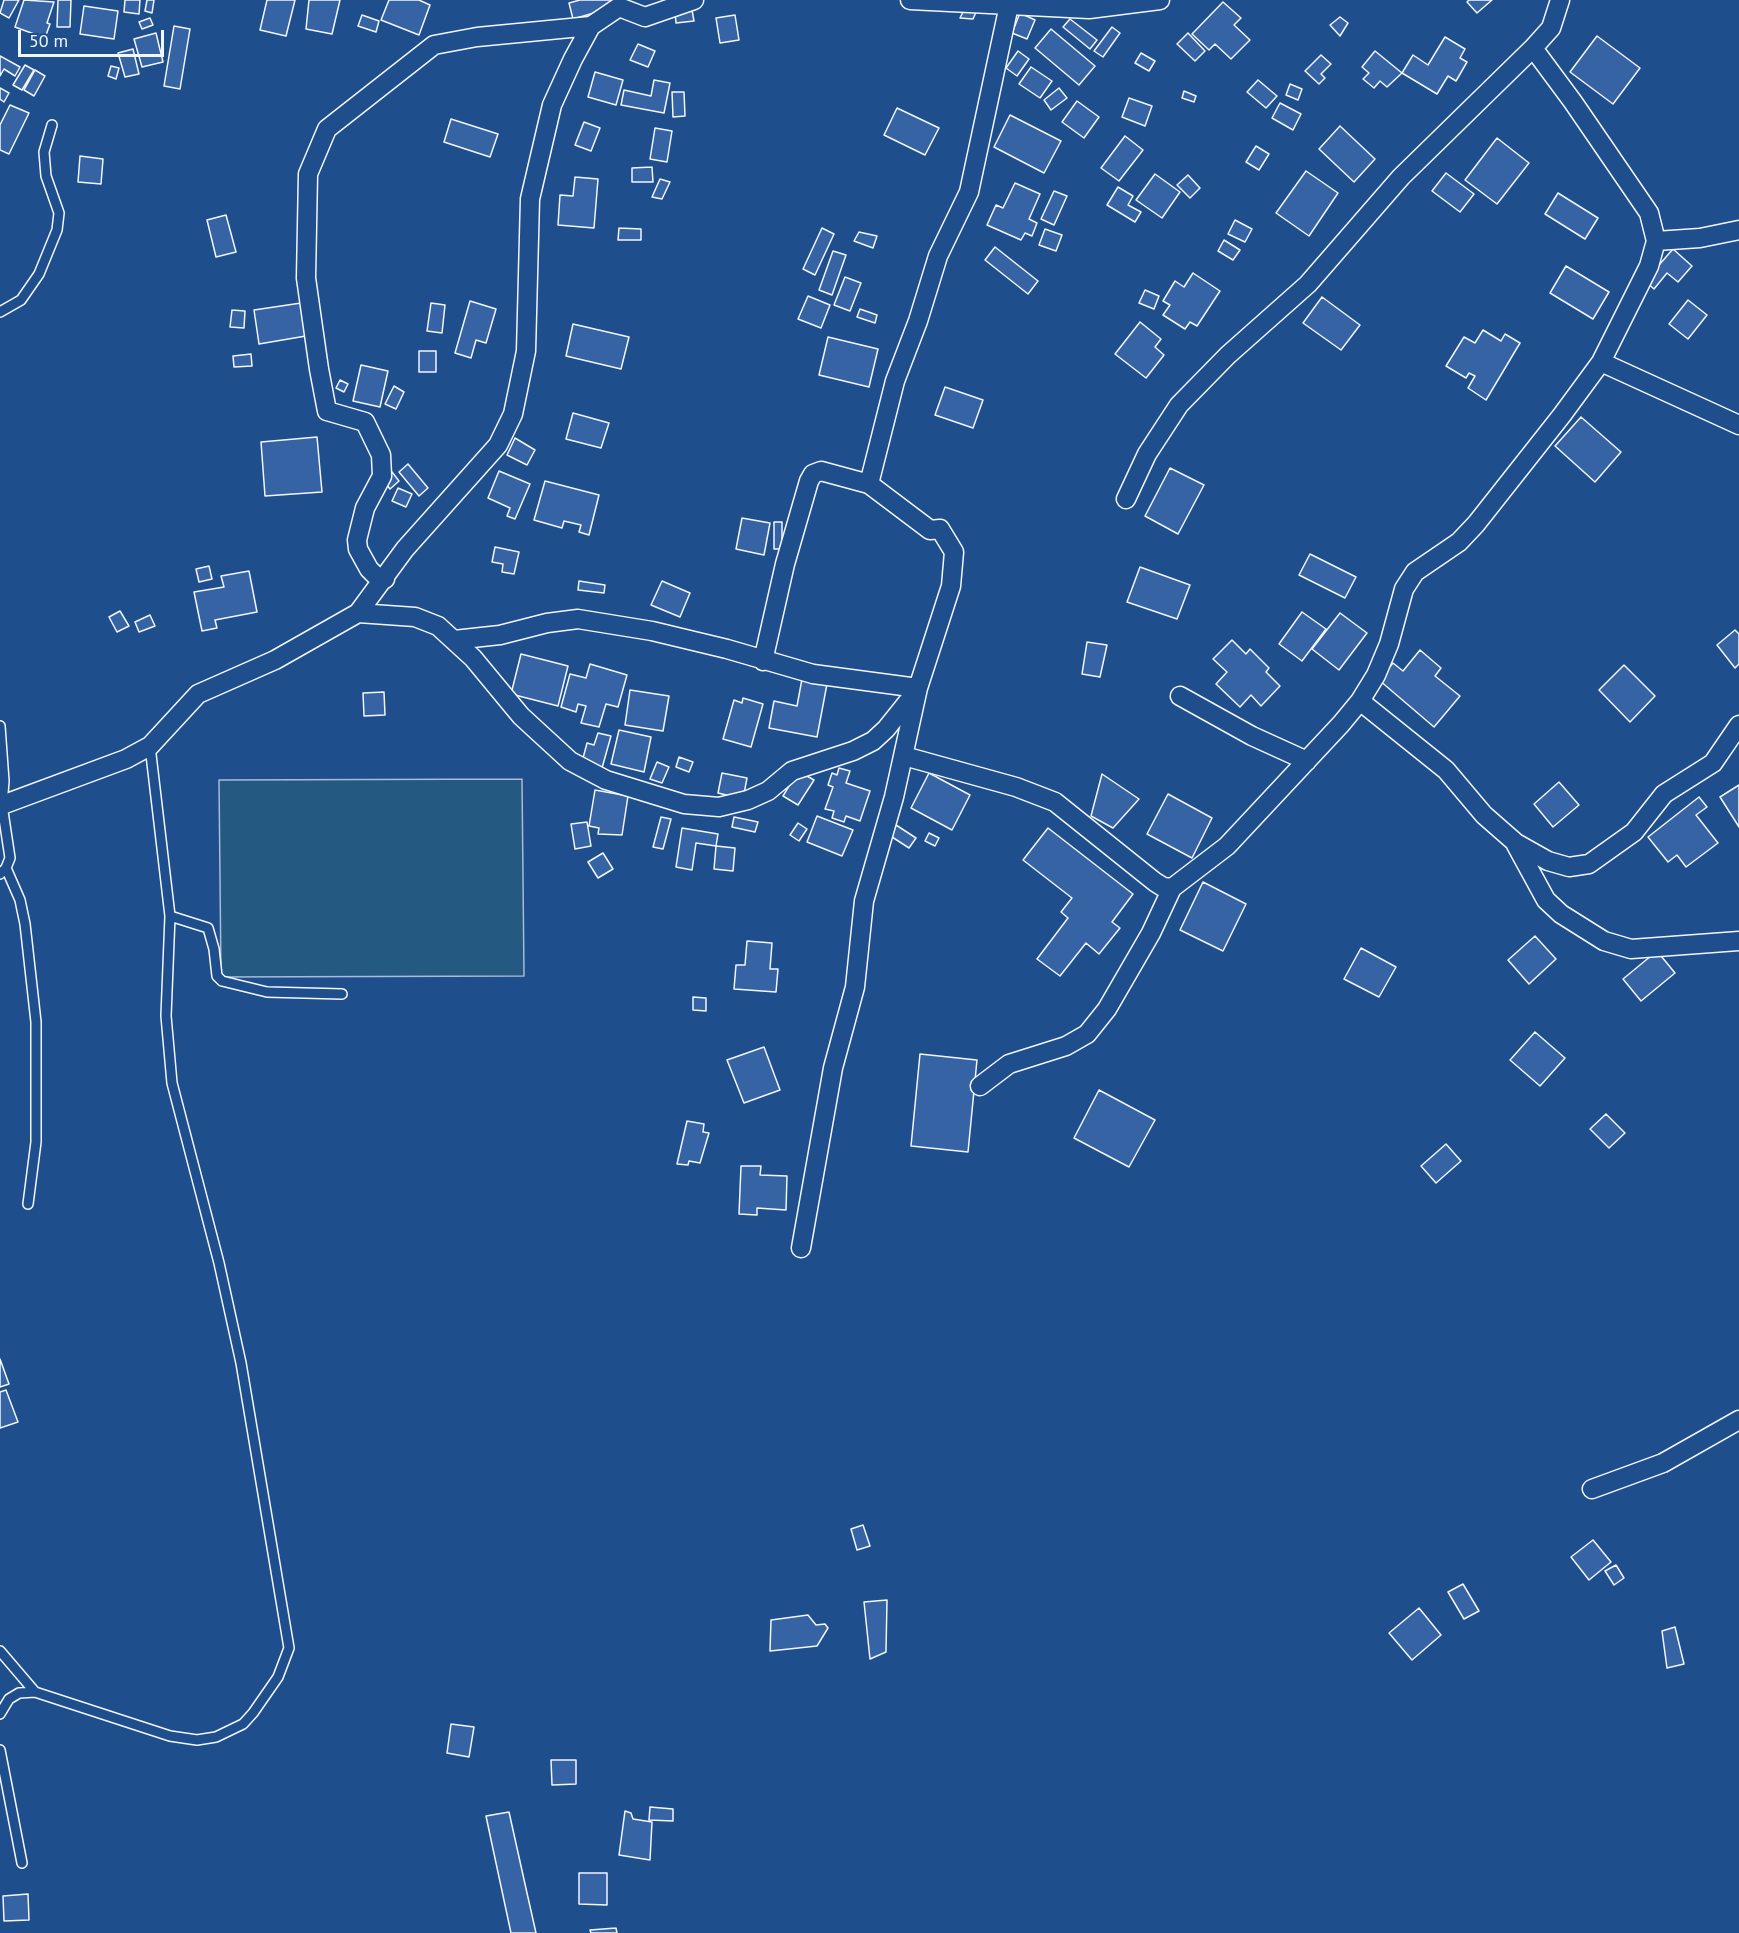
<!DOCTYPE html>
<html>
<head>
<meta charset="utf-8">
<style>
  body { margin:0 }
  #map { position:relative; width:1739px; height:1933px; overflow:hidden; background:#1f4e8c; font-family:"PT Sans",sans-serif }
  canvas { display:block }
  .scale { position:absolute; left:18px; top:30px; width:146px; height:27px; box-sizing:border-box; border:3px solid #f2f6ff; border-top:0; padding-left:8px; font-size:18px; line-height:21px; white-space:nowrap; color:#f2f6ff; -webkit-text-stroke:4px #1f4e8c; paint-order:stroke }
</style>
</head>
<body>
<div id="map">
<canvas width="1739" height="1933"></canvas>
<div class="scale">50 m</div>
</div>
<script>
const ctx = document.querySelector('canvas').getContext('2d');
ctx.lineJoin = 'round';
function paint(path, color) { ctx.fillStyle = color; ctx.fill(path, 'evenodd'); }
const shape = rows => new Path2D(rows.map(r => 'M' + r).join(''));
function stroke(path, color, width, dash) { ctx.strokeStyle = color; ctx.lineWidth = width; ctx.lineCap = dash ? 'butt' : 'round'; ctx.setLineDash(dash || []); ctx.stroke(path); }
const green = shape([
  [522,779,524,976,221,977,219,780,522,779]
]);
paint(green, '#245a82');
stroke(green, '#a8bbd7', 1.5);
const building = shape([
  [4,0,19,0,9,18,0,13,4,0],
  [24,0,54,2,47,23,50,24,45,38,15,27,24,0],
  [58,0,71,0,70,27,57,27,58,0],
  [125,0,140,0,139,14,124,12,125,0],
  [147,0,154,0,152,13,145,11,147,0],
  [267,0,295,0,286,36,260,30,267,0],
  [309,0,340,0,332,34,306,29,309,0],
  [389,0,419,0,430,5,419,35,381,20,389,0],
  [580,0,624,0,625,4,573,19,569,3,580,0],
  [1469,0,1492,0,1477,13,1467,2,1469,0],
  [1223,2,1241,18,1234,25,1250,40,1231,59,1215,44,1209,50,1192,34,1223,2],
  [84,6,118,11,114,39,80,34,84,6],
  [692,10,694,21,676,23,675,12,692,10],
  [964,10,976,12,973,19,960,18,964,10],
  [1020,13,1035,20,1027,39,1012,33,1020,13],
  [362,15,379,21,376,32,358,26,362,15],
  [735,15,739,40,720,43,716,18,735,15],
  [1340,17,1348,23,1340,36,1330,25,1340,17],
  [150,18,153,25,142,29,139,22,150,18],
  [1070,19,1097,40,1090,49,1063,27,1070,19],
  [174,26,190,29,180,89,164,86,174,26],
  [1112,27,1120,33,1103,57,1094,51,1112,27],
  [1051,29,1095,66,1079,85,1035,48,1051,29],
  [156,33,163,62,142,67,134,39,156,33],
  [1188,33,1205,51,1195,61,1177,44,1188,33],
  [1597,36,1640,68,1613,104,1570,72,1597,36],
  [1445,37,1465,49,1460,58,1467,62,1456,81,1448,76,1437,94,1402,73,1413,55,1428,65,1445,37],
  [638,44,655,51,648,67,630,60,638,44],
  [133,49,139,74,125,77,118,53,133,49],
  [1018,51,1029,59,1017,76,1006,68,1018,51],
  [1375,51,1402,73,1387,87,1380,81,1374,88,1363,79,1369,73,1362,67,1375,51],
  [1141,53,1155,61,1149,71,1135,63,1141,53],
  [1321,55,1331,64,1321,74,1325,78,1319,84,1305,71,1321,55],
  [0,56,20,67,15,76,4,69,0,76,0,56],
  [25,65,34,70,22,90,13,85,25,65],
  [111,66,119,68,116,79,108,76,111,66],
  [1031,67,1052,81,1040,98,1019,84,1031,67],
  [35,70,45,76,34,96,24,90,35,70],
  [595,72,623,80,616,105,588,97,595,72],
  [654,80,670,83,664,113,621,105,624,90,651,96,654,80],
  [1258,80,1277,96,1266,108,1247,92,1258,80],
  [1290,84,1302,89,1298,100,1286,95,1290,84],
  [0,88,9,93,4,102,0,99,0,88],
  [1059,88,1067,98,1051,110,1044,100,1059,88],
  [1184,91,1196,96,1194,102,1182,98,1184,91],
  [672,92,684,92,685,116,673,117,672,92],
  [1129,98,1152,106,1145,126,1122,117,1129,98],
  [1077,101,1099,117,1084,138,1062,122,1077,101],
  [1280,103,1301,114,1293,130,1272,118,1280,103],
  [10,105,29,113,9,154,0,150,0,125,10,105],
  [897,108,939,128,925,155,884,135,897,108],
  [1010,115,1061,141,1044,173,994,147,1010,115],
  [451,119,498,134,490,157,444,142,451,119],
  [584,122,600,128,591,151,575,145,584,122],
  [1340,126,1375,159,1354,182,1319,149,1340,126],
  [655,128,672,131,667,162,650,159,655,128],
  [1125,136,1143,150,1119,181,1101,168,1125,136],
  [1497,138,1529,163,1497,204,1465,180,1497,138],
  [1256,146,1269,154,1259,170,1246,162,1256,146],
  [80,156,103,159,101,184,78,182,80,156],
  [652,167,653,182,632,182,632,168,652,167],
  [1306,171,1338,193,1309,236,1276,213,1306,171],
  [1446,173,1474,194,1460,212,1432,191,1446,173],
  [1155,174,1180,192,1162,218,1136,200,1155,174],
  [1188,175,1200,188,1190,198,1177,185,1188,175],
  [575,177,598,179,594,228,558,225,560,195,573,196,575,177],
  [660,179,670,182,662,199,652,197,660,179],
  [1015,183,1040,194,1029,219,1037,223,1032,236,1025,233,1021,240,987,225,996,205,1003,208,1015,183],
  [1118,187,1133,196,1128,205,1141,212,1135,222,1107,205,1118,187],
  [1054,191,1067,196,1054,225,1041,219,1054,191],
  [1558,193,1598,218,1585,239,1545,214,1558,193],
  [226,215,236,252,216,257,207,220,226,215],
  [1235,220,1252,229,1245,242,1228,234,1235,220],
  [619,228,641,229,641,240,618,240,619,228],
  [822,228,834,234,815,275,803,269,822,228],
  [1045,229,1062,235,1056,251,1039,245,1045,229],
  [859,232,877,236,873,248,854,241,859,232],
  [1224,240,1240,250,1233,260,1218,251,1224,240],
  [995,247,1038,281,1028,294,985,260,995,247],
  [1673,249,1692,266,1678,282,1667,273,1654,289,1645,281,1673,249],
  [833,251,846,255,832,295,819,290,833,251],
  [1566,266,1609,292,1593,319,1550,293,1566,266],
  [1193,273,1220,291,1197,326,1190,322,1185,329,1163,315,1170,305,1163,301,1175,281,1184,287,1193,273],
  [845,277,861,283,850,311,834,305,845,277],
  [1145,290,1159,296,1154,309,1139,303,1145,290],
  [808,296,830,305,821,328,798,319,808,296],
  [1322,297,1360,325,1341,350,1303,323,1322,297],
  [1688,300,1707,315,1688,339,1669,324,1688,300],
  [470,301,496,309,486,343,476,340,471,358,455,353,470,301],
  [301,303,306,336,259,344,254,310,301,303],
  [431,303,445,305,442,333,427,331,431,303],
  [860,309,877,315,875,323,857,317,860,309],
  [232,310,245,311,244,328,230,327,232,310],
  [1140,322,1161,339,1155,347,1164,355,1146,378,1115,354,1140,322],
  [573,324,629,337,621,369,566,356,573,324],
  [1483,330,1501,341,1505,334,1520,343,1486,400,1468,388,1475,376,1469,373,1466,378,1446,366,1464,337,1475,343,1483,330],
  [828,337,878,349,869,387,819,375,828,337],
  [419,351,436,351,436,372,419,372,419,351],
  [251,354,252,366,234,367,233,356,251,354],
  [361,365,388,371,380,407,353,401,361,365],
  [340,380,348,384,344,392,336,388,340,380],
  [394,386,404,392,396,409,385,404,394,386],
  [945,387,983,400,973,428,935,415,945,387],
  [573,413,609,423,601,448,566,439,573,413],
  [1581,417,1621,452,1595,482,1555,446,1581,417],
  [317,437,322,492,265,496,261,442,317,437],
  [515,438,535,450,527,465,507,455,515,438],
  [408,464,428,488,419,496,399,472,408,464],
  [1170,468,1204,485,1178,534,1145,516,1170,468],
  [499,471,530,484,515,519,507,516,510,508,488,498,499,471],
  [392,472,399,481,390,489,383,480,392,472],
  [545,481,599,495,589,535,579,532,581,525,564,521,562,528,534,520,545,481],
  [398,488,412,494,406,507,392,501,398,488],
  [742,518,770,523,764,555,736,549,742,518],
  [774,522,782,522,782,549,774,549,774,522],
  [495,547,519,552,514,574,502,572,503,564,492,562,495,547],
  [1310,554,1356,577,1345,598,1299,575,1310,554],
  [209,566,212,579,199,582,196,569,209,566],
  [1140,567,1190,585,1177,619,1127,602,1140,567],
  [249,571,257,612,215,620,217,628,202,631,194,592,224,587,221,576,249,571],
  [579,581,605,585,604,593,578,590,579,581],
  [662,581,690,593,680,617,651,605,662,581],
  [120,611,129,626,117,632,109,617,120,611],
  [1302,612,1326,629,1302,661,1279,644,1302,612],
  [1340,613,1367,633,1339,670,1312,649,1340,613],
  [150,615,155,626,139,632,135,622,150,615],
  [1735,630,1739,634,1739,664,1735,668,1717,645,1735,630],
  [1232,640,1246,654,1250,649,1269,668,1266,672,1280,686,1261,706,1251,695,1240,707,1216,684,1227,672,1213,659,1232,640],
  [1087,642,1107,645,1100,677,1082,674,1087,642],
  [1420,650,1441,668,1435,676,1460,696,1434,727,1379,680,1393,663,1403,671,1420,650],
  [521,654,568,666,558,706,511,694,521,654],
  [590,664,627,675,618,707,606,704,599,727,581,723,586,706,578,704,576,712,561,707,570,674,586,678,590,664],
  [1624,665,1655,696,1630,722,1599,690,1624,665],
  [802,679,827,684,817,737,769,728,774,701,797,706,802,679],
  [630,690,669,696,663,731,625,725,630,690],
  [384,692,385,715,364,716,363,693,384,692],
  [743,698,763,704,751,747,723,739,734,700,742,703,743,698],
  [619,730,651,737,644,772,611,764,619,730],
  [598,733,611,736,602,768,582,762,587,743,594,745,598,733],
  [679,757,693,762,689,772,676,767,679,757],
  [657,762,669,767,662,783,650,779,657,762],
  [839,768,850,771,846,783,870,791,860,821,846,816,844,822,832,818,834,811,825,809,833,787,828,785,832,773,837,775,839,768],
  [798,771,814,780,798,805,783,796,798,771],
  [722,773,747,778,743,799,718,793,722,773],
  [929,773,970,795,952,830,911,808,929,773],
  [1102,774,1139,799,1113,828,1091,816,1102,774],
  [1559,782,1579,805,1553,827,1534,804,1559,782],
  [1739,785,1739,827,1720,797,1739,785],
  [595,790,628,796,622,835,598,834,599,828,589,826,595,790],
  [1168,794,1212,818,1192,858,1147,834,1168,794],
  [1699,797,1707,807,1696,815,1718,843,1686,867,1677,855,1668,862,1648,837,1699,797],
  [817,816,853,830,842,856,807,842,817,816],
  [661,817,671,819,663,849,653,847,661,817],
  [734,817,758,822,755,832,732,827,734,817],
  [587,822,591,846,575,849,571,824,587,822],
  [798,823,807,829,799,841,790,835,798,823],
  [896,825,916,838,909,848,889,835,896,825],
  [682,828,718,834,716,846,696,843,692,870,676,867,682,828],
  [1048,828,1133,894,1112,922,1120,928,1099,954,1086,943,1060,976,1037,959,1068,918,1061,912,1072,898,1023,860,1048,828],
  [929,833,939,838,935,846,925,841,929,833],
  [716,846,735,848,733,871,714,869,716,846],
  [603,853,613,869,598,878,588,862,603,853],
  [1203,882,1246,904,1223,951,1180,930,1203,882],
  [1535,936,1556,959,1529,984,1508,960,1535,936],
  [747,941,772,943,770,969,778,969,776,992,734,989,736,965,745,965,747,941],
  [1361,948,1396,967,1379,997,1344,979,1361,948],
  [1657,951,1675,973,1641,1001,1623,979,1657,951],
  [693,997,706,998,706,1011,693,1010,693,997],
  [1535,1032,1565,1058,1540,1086,1510,1060,1535,1032],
  [764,1047,780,1090,744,1103,727,1060,764,1047],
  [920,1054,977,1060,968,1152,911,1146,920,1054],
  [1099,1090,1155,1120,1129,1167,1074,1138,1099,1090],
  [1606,1114,1625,1133,1609,1148,1590,1129,1606,1114],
  [687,1121,704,1124,703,1132,709,1133,700,1163,689,1161,688,1165,677,1164,687,1121],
  [1446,1144,1461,1161,1436,1183,1421,1166,1446,1144],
  [741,1166,761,1166,760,1175,787,1176,786,1210,757,1208,757,1215,739,1214,741,1166],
  [0,1359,9,1384,0,1387,0,1359],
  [6,1390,18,1422,0,1428,0,1392,6,1390],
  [863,1525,870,1546,857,1550,851,1529,863,1525],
  [1593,1540,1611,1562,1589,1580,1571,1557,1593,1540],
  [1616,1565,1624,1578,1614,1585,1605,1571,1616,1565],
  [1463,1584,1479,1611,1464,1619,1448,1592,1463,1584],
  [887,1600,886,1652,870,1659,864,1602,887,1600],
  [1419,1608,1441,1635,1412,1660,1389,1633,1419,1608],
  [808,1615,816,1625,825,1624,828,1628,817,1646,770,1651,771,1620,808,1615],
  [1675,1627,1684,1664,1667,1668,1662,1631,1675,1627],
  [451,1724,474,1727,469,1757,447,1753,451,1724],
  [551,1760,576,1760,576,1784,552,1785,551,1760],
  [650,1807,673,1809,673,1821,649,1820,650,1807],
  [625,1811,631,1813,633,1819,652,1822,650,1860,619,1855,625,1811],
  [509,1812,527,1893,536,1933,511,1933,493,1849,486,1816,509,1812],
  [579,1873,607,1873,607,1905,579,1904,579,1873],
  [28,1894,29,1920,4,1921,3,1896,28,1894],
  [616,1928,617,1933,591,1933,590,1930,616,1928]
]);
paint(building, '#3563a3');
stroke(building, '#f2f6ff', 1.5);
const service = shape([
  [0,312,21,300,39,274,57,230,59,213,46,176,44,152,52,125],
  [0,726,4,781,2,805,10,858,6,868,0,874],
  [6,868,20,900,25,924,36,1022,36,1142,28,1204],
  [170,916,208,928,214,949,217,976,222,981,267,992,342,994],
  [0,1651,35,1692],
  [0,1714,9,1699,19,1693,35,1692,170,1736,197,1740,216,1737,243,1724,253,1713,278,1677,289,1648,241,1363,219,1263,172,1083,166,1016,170,916,150,746],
  [0,1750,22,1863]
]);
const minor = shape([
  [910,0,1089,9,1160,0],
  [1656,241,1700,238,1739,230],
  [1601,362,1739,425],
  [1126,499,1147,454,1179,405,1228,355,1308,284,1401,177,1533,48],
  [385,579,375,575,369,569,358,549,357,540,365,508,382,476,381,455,365,422,327,411,319,369,306,278,308,174,327,129,434,45,477,37,591,26],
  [358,613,415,617,438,626,473,658,521,716,570,761,606,780,684,804,719,807,748,800,768,791,792,771,853,751,873,741,886,729,914,694],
  [454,640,500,635,547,623,578,619,652,631,727,649,813,674,918,688],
  [763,661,785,564,809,481,813,474,821,471,869,484],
  [1180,696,1252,736,1307,761],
  [1360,701,1446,770,1484,815,1516,843,1548,861,1569,867,1589,864,1634,832,1664,794,1713,763,1739,725],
  [904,756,1016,787,1055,802,1155,882,1163,887,1172,888,1227,846,1341,724,1360,701,1376,675,1389,644,1404,589,1415,572,1459,542,1476,524,1562,415,1601,362,1649,266,1656,241,1649,213,1573,102,1533,48,1551,28,1560,0],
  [2,805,126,759,150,746,198,694,275,660,358,613,405,549,498,445,513,414,526,351,530,199,552,105,573,59,591,26,619,7,645,17,694,0],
  [1516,845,1546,900,1561,914,1604,941,1631,949,1739,941],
  [980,1086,1009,1064,1066,1046,1087,1034,1107,1009,1151,933,1172,888],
  [801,1248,833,1068,855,987,864,901,894,797,918,688,951,586,954,552,940,529,930,530,869,484,895,381,918,321,938,256,969,192,1009,5],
  [1592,1489,1663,1463,1739,1420]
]);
stroke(service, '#f2f6ff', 12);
stroke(minor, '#f2f6ff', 21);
stroke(service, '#1f4e8c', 9);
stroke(minor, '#1f4e8c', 18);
</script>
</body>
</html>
